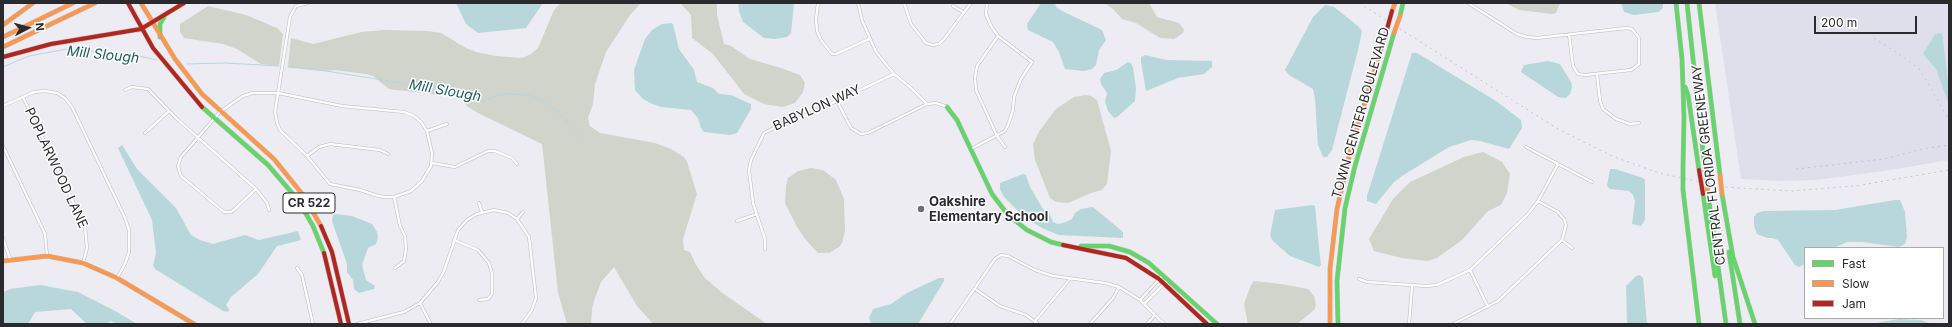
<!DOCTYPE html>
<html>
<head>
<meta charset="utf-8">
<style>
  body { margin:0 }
  #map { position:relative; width:1952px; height:327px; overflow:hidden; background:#ececf2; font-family:Inter,sans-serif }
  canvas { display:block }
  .frame { position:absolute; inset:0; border:4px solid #2a2a2e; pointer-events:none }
  .legend { position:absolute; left:1804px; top:247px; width:140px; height:72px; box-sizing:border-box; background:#fff; border:1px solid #aaaaab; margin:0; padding:5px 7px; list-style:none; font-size:12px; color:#2a2a2e }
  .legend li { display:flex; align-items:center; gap:8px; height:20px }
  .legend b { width:20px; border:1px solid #aaaaab }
  .north { position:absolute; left:8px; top:8px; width:40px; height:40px; -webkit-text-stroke:3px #fff; paint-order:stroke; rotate:84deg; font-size:11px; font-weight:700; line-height:16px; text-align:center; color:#2a2a2e }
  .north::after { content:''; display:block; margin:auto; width:14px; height:18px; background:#2a2a2e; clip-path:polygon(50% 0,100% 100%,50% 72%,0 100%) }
  .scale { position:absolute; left:1814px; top:16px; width:103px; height:18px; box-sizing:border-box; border:2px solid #2a2a2e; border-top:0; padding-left:5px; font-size:12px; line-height:14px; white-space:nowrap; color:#2a2a2e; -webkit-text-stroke:3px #fff; paint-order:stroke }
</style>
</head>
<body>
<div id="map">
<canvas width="1952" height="327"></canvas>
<div class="frame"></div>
<ul class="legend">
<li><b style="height:5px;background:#63d668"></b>Fast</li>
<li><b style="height:5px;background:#ff974d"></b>Slow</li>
<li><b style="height:5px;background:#b3261e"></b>Jam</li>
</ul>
<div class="north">N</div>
<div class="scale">200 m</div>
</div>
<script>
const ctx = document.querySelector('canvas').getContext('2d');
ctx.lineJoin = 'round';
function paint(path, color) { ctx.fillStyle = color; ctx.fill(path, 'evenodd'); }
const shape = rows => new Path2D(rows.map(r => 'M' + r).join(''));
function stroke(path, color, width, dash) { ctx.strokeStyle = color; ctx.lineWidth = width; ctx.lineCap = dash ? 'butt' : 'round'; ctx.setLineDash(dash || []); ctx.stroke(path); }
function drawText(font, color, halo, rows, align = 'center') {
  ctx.font = font + ' Inter,sans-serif'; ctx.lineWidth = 3; ctx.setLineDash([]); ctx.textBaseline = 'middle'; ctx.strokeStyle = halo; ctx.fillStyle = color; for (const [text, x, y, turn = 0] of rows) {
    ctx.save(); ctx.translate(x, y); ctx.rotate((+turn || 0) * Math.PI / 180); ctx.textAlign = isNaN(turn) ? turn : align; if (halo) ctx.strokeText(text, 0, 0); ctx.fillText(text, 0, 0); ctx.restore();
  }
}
paint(shape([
  [1715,3,1948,3,1949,160,1884,171,1816,180,1780,181,1741,179]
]), '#dfdfec');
paint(shape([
  [561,3,641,3,630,15,606,52,595,84,593,104,588,118,589,123,590,126,600,133,655,143,671,149,684,157,687,162,697,194,683,239,684,250,690,252,695,263,704,277,721,292,767,324,653,324,637,306,614,267,601,282,595,298,592,309,591,324,567,324,558,292,542,144,480,114,468,107,462,100,455,97,389,89,373,76,366,74,334,70,326,71,288,67,291,38,313,44,361,32,384,30,428,31,441,33,466,48,476,52,496,56,522,58,531,54,538,48,554,10],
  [680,3,717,3,717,15,724,44,731,46,750,59,781,68,800,75,805,83,803,92,795,103,782,107,764,104,744,94,713,54,692,38,691,15],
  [1104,3,1149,3,1157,17,1179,23,1184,30,1183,33,1174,39,1160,38,1136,23,1122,19,1113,9],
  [1506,3,1560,3,1556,13,1552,14,1519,10],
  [208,6,246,15,277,28,283,34,279,66,261,64,237,49,223,44,184,38,180,32,180,24],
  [1086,95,1091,96,1097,100,1111,151,1107,184,1102,190,1091,193,1068,203,1056,202,1050,198,1035,160,1033,144,1040,130,1056,109,1074,97],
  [1483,152,1502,162,1510,174,1507,193,1501,205,1488,211,1462,240,1437,258,1428,261,1402,258,1374,251,1369,239,1393,199,1410,182,1464,157],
  [811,168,823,170,836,180,844,199,845,231,842,243,839,247,829,253,818,253,806,240,797,227,785,203,786,186,788,178,798,171],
  [1254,281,1281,284,1308,289,1314,296,1316,305,1314,310,1297,324,1248,324,1244,304,1251,285]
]), '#d1d4cb');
paint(shape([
  [456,3,543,3,526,28,478,33,466,24],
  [738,3,794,3,791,33,787,37,775,39,764,38,743,22,739,11],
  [1041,3,1055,3,1056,7,1062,11,1102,30,1106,40,1099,50,1096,65,1092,69,1084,71,1065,69,1059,52,1053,42,1028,30,1027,24],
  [1621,3,1663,3,1663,6,1662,9,1658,12,1634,15,1624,12],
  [1325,5,1334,7,1358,26,1362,31,1358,50,1332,150,1327,157,1323,157,1318,145,1315,99,1313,89,1289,75,1285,70,1313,17],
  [671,23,673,24,679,49,694,70,697,82,713,88,719,94,731,95,751,104,751,109,737,133,730,135,704,132,701,128,698,118,691,110,661,107,650,103,643,99,635,90,634,70,645,39,652,30,662,24],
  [1942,33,1949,88,1949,105,1936,69,1923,54,1935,34],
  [1412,53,1417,53,1496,101,1521,120,1522,128,1509,149,1480,141,1471,140,1449,147,1402,176,1394,182,1376,204,1367,201,1367,196],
  [1145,55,1167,60,1212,61,1212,67,1204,74,1178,78,1146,91,1141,62,1141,57],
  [1548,61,1560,64,1571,82,1572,87,1570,94,1566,98,1558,97,1521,72,1524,65],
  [1128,62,1131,63,1133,68,1136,88,1135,101,1117,117,1114,118,1108,111,1105,102,1107,93,1101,84,1100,79,1104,73,1116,70],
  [122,145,137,169,176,208,191,235,200,240,213,244,245,235,259,240,298,231,301,240,277,246,258,274,231,297,226,305,229,309,228,312,223,311,155,269,153,265,156,253,152,220,118,148],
  [1610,169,1615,169,1643,178,1645,180,1645,220,1641,226,1632,224,1635,201,1633,195,1629,191,1610,189,1607,186],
  [1023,174,1026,175,1030,187,1043,209,1050,215,1053,222,1058,224,1066,222,1072,219,1075,213,1081,209,1093,207,1123,232,1123,238,1059,235,1044,229,1024,217,1004,197,1000,189,1000,183],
  [1895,200,1900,200,1905,212,1907,237,1905,244,1899,247,1862,242,1847,242,1834,248,1805,248,1805,264,1799,267,1795,265,1778,240,1772,238,1767,238,1757,234,1754,226,1754,217,1757,213,1764,211,1835,210],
  [1312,205,1315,206,1319,248,1321,265,1319,267,1290,256,1273,241,1270,236,1275,210],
  [336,214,352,216,372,224,377,232,378,237,376,244,368,248,362,265,366,280,375,286,374,289,359,293,354,289,353,280,347,272,347,264,332,221,333,215],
  [1640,275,1643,278,1647,324,1627,324,1626,286,1636,276],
  [939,278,944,278,944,281,918,324,871,324,869,318,873,309,891,304,907,293],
  [40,285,78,292,117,312,137,324,117,324,111,321,105,324,87,324,71,309,35,312,28,324,3,324,3,292,10,289],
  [1899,319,1921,320,1931,324,1871,324]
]), '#b7d7da');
stroke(shape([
  [187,64,225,63,279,66],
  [3,67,29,56,67,49,144,57,157,60],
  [288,67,326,71,414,85,482,101,502,94,530,95,544,101,557,111,584,141]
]), '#b7d7da', 1);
const street = shape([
  [818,3,816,19,817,31,821,40,832,54,836,54,869,39],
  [858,3,862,20,876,52,894,74,910,87,927,104],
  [904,3,911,24,926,43,933,45,939,44,944,39,971,3],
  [1468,3,1517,34,1527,37,1537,38,1626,28,1632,29,1639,38,1639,64,1631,70,1585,75,1578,74,1573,66,1569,34],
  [953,6,963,12],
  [998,36,977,66,975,78,976,90,997,136,1005,147],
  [1597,74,1600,101,1603,109,1616,119,1630,124,1639,123],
  [125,90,132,87,148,89,176,118,256,189,267,203,269,210],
  [23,97,85,227,87,248,83,263],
  [837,101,851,128,861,134,868,133,927,104,936,103,947,107],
  [3,106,34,92,45,91,57,93,65,98,72,107,125,218,129,230,129,252,125,264,117,278],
  [427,131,447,124],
  [145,133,169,111],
  [3,146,45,234,47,256],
  [1526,147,1592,182],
  [971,149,1005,131,1008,125,1013,110,1014,97,1021,79,1032,62,998,36,991,26,986,14,987,3],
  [307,156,319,147,330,144,380,150,388,154],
  [432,163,455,167,488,151,495,151,512,158,517,164],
  [256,189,235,209,231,212,224,212,181,176,178,166,181,157,220,112,243,96,253,93,278,93,342,106,404,112,414,116,421,122,427,131,432,153,431,166,422,181,411,191,394,197,384,197,375,195,360,190,330,184,307,156,280,130,277,123,275,112,290,17,296,6,308,3],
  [394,197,400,226,405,236,406,249,404,261,395,268],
  [479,203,482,212],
  [517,219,523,212],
  [737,221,757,214],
  [3,238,10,259],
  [454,240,478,250,489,263,492,273,492,294,488,299,479,300],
  [1562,240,1572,248],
  [765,249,765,239,753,203,749,170,751,160,764,133,776,127,792,122,894,74],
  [297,268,302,275,313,324],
  [1470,270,1488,307],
  [1359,279,1367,282,1426,286,1437,285,1470,270,1528,214,1538,201,1558,164],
  [975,289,1000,306,1026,315,1038,324],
  [1140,300,1163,275],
  [420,303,431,324],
  [1144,304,1168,280],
  [1035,321,1070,279],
  [357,324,404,312,420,303,438,282,444,271,458,230,467,220,477,214,494,210,508,213,517,219,529,237,536,298,532,310,522,324],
  [950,324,995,259,1001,255,1008,256,1035,270,1053,276,1105,283,1119,287,1140,300,1164,324],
  [1090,324,1113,298,1119,287],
  [1147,324,1155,315],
  [1409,324,1412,286],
  [1453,324,1498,301,1562,240,1566,225,1564,219,1558,212,1538,201]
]);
const fast = shape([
  [1676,3,1682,59,1684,117,1683,166],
  [1687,3,1705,170],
  [1699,3,1720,175],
  [1400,16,1403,3],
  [160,37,160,24,164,17],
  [1685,87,1688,95,1699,170],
  [202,107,268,165,298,200,313,226,324,253],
  [947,107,957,120,992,194,1008,215,1027,230,1051,242,1063,245],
  [1683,190,1699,324],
  [1703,194,1715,276],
  [1708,194,1726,324],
  [1722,194,1733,257,1755,324],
  [1081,246,1109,246,1130,252,1149,263,1217,324],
  [1729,252,1740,324],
  [1338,324,1337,281,1345,208,1355,166,1394,33]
]);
const slow = shape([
  [141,3,175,59,202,94,274,159,303,195,321,226],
  [1392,11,1395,3],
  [3,25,33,3],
  [3,37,73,3],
  [3,47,95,3],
  [3,261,47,256,83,263,117,278,194,324],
  [1330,324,1330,269,1337,209,1351,148,1387,29]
]);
const jam = shape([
  [128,3,153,48,202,107],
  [3,57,51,44,141,29,184,3],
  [321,226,332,252,349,324],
  [1063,245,1126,258,1159,279,1207,324],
  [324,253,341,324]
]);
stroke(street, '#b9b9be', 3.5);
stroke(fast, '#b9b9be', 5);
stroke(slow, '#b9b9be', 5);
stroke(jam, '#b9b9be', 5);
stroke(street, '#fcfcfd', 2.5);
stroke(fast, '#63d668', 4);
stroke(slow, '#ff974d', 4);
stroke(jam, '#b3261e', 4);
stroke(shape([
  [1359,3,1558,129,1612,156,1659,173,1724,187,1791,191,1855,186,1949,170],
  [1874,38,1908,60,1919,69,1928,83,1949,120],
  [1796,169,1884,159,1922,149,1949,145]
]), '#c4c4c6', 1, [2, 4]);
const fastBridge = shape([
  [1683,166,1683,190]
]);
const slowBridge = shape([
  [1394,33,1400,16],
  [1705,170,1708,194],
  [1720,175,1722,194]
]);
const jamBridge = shape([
  [1387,29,1392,11],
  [1699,170,1703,194]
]);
stroke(fastBridge, '#b9b9be', 5, []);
stroke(slowBridge, '#b9b9be', 5, []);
stroke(jamBridge, '#b9b9be', 5, []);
stroke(fastBridge, '#63d668', 4);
stroke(slowBridge, '#ff974d', 4);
stroke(jamBridge, '#b3261e', 4);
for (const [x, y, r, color] of [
  [921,209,4,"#6e6e73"]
]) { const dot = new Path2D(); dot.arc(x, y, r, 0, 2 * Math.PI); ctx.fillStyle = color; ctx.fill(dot); stroke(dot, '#fff', 1.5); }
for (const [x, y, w] of [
  [309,203,52]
]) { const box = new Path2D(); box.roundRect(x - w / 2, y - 10, w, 20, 3); ctx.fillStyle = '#fff'; ctx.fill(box); stroke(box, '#2a2a2e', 1); }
drawText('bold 12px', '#2a2a2e', null, [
  ["CR 522",309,203]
]);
drawText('13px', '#2a2a2e', '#fff', [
  ["BABYLON WAY",817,108,-24],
  ["TOWN CENTER BOULEVARD",1361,113,-74],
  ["CENTRAL FLORIDA GREENEWAY",1709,165,-97],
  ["POPLARWOOD LANE",56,168,65]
]);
drawText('bold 13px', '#2a2a2e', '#fff', [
  ["Oakshire",929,202],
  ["Elementary School",929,217]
], 'left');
drawText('italic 14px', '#1e5c5f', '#fff', [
  ["Mill Slough",103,55,6],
  ["Mill Slough",445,91,10]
]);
</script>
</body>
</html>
